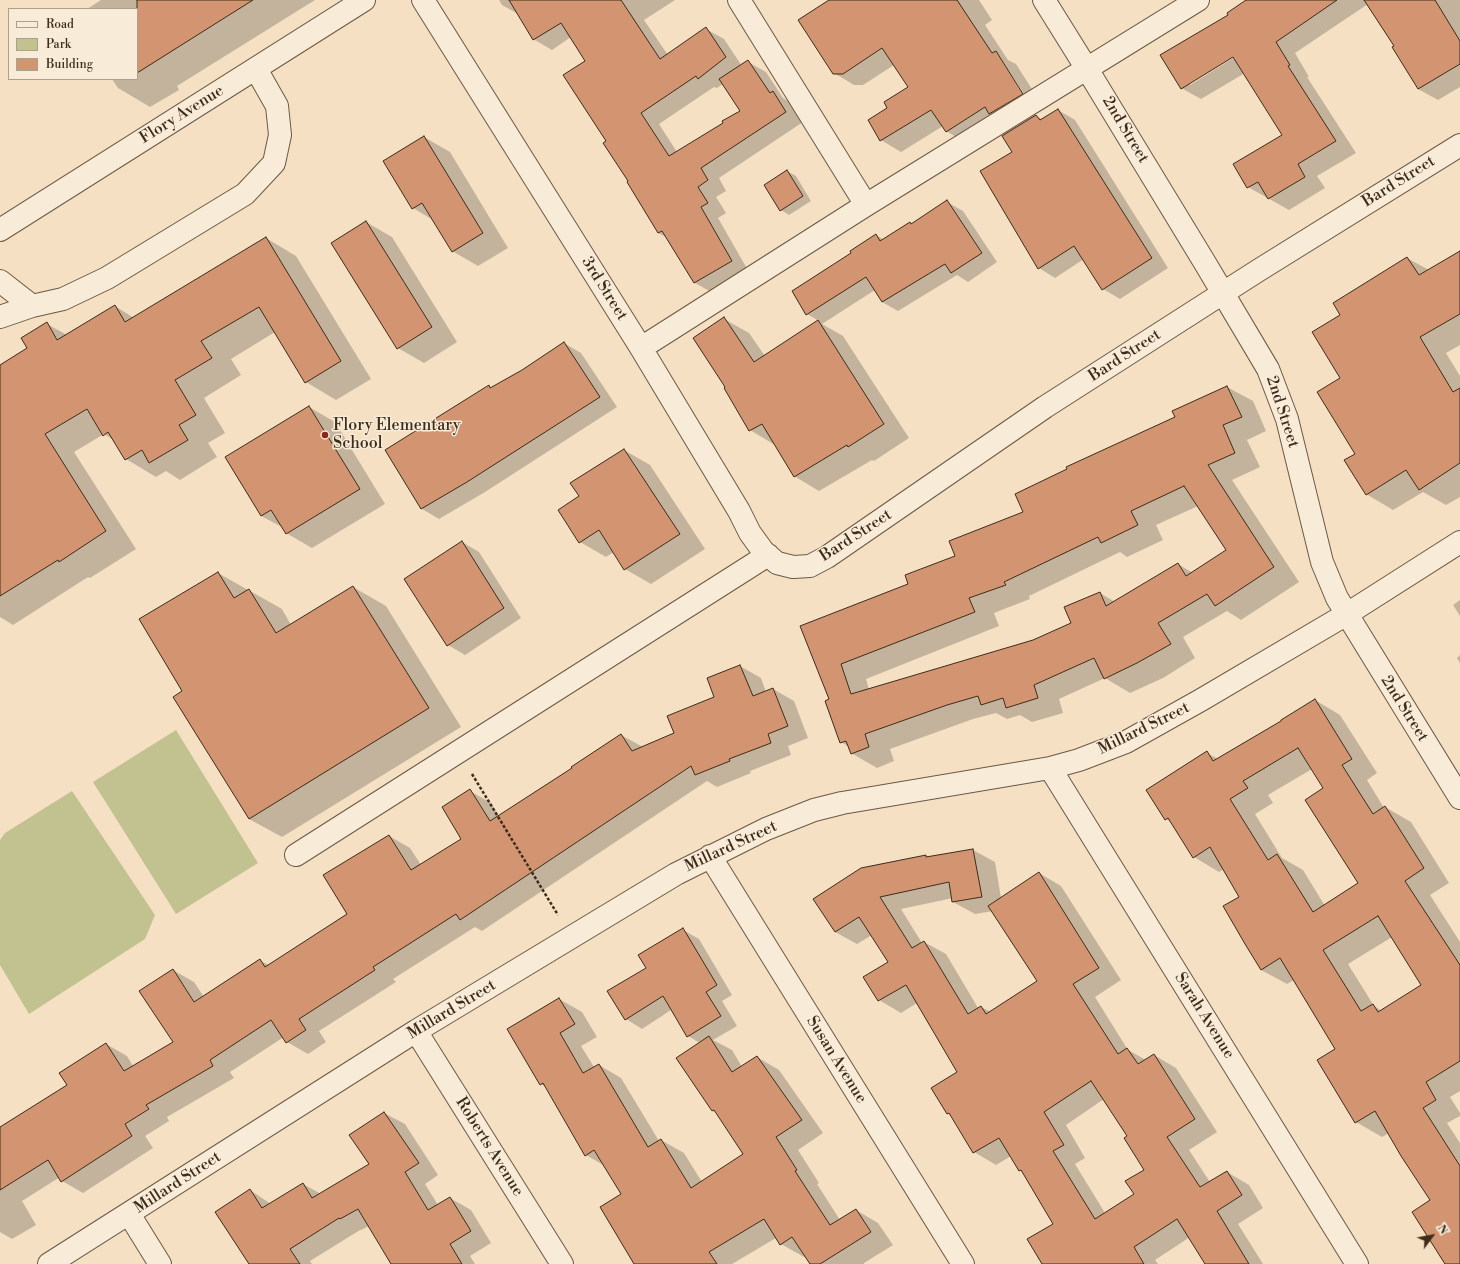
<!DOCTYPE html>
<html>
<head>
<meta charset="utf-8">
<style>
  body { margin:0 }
  #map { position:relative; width:1460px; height:1264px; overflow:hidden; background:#f5e0c3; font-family:"Libre Bodoni",serif }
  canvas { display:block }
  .legend { position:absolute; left:8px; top:8px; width:130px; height:72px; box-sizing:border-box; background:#f8ebd8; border:1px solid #ad9f8c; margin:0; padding:5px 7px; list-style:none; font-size:12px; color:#3c2c19 }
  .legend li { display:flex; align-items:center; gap:8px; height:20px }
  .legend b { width:20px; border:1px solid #ad9f8c }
  .north { position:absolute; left:1412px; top:1216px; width:40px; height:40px; -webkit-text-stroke:3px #f8ebd8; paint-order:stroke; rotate:58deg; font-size:11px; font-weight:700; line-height:16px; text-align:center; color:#3c2c19 }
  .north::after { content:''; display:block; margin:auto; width:14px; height:18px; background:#3c2c19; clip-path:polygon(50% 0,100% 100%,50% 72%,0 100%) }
</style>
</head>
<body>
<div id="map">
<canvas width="1460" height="1264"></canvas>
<ul class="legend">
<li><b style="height:5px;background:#f8ebd8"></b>Road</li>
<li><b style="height:11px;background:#c2c190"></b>Park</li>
<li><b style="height:11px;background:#d29471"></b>Building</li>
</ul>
<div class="north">N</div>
</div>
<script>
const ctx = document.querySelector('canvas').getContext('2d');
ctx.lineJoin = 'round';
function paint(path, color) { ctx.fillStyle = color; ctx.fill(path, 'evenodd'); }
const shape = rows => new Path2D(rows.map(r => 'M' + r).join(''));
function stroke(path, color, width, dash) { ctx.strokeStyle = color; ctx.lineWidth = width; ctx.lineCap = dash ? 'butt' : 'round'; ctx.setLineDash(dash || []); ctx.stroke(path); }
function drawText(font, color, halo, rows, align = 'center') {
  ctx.font = font + ' "Libre Bodoni",serif'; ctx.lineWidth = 3; ctx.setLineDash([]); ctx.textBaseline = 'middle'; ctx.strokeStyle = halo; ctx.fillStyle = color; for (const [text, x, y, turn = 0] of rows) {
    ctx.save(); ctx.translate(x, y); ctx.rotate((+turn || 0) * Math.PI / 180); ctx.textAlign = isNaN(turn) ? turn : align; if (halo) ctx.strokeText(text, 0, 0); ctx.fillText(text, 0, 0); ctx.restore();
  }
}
paint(shape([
  [176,730,258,863,176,914,93,782],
  [72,791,155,915,145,939,29,1014,0,965,0,840,5,833]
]), '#c2c190');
paint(shape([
  [101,0,315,0,177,86,179,90,150,107,118,88,112,79,137,79,137,9,87,9],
  [499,0,675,0,644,20,668,55,706,29,724,39,742,66,748,62,766,72,783,98,791,103,803,122,719,178,726,191,716,197,726,213,718,218,749,272,713,293,695,283,668,238,658,233,608,141,586,61,571,37,552,50,533,39,518,14,502,5],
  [723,84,741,111,724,123,677,152,659,124,714,87,717,88],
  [830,0,979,0,992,20,985,25,1008,60,1016,64,1042,105,966,143,946,131,943,126,901,152,881,140,889,108,909,88,894,65,863,85,854,85,834,73],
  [997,53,1000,57,1026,97,1024,98],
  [1259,0,1460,0,1460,87,1438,100,1418,89,1396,46,1368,4,1295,53,1309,77,1307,77,1356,153,1317,176,1325,188,1289,210,1248,187,1283,135,1245,73,1201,99,1181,88],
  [1237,54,1238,55,1190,85,1190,82],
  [1058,110,1075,120,1168,268,1120,299,1103,289,1084,259,1055,278,1039,268,1013,153,1036,116,1043,120],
  [424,137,450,152,508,248,478,266,452,251,433,220,413,208],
  [787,171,796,176,811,201,789,215,781,210],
  [947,202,963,211,997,262,968,282,957,275,898,311,882,302,875,290,822,324,843,336,909,438,874,461,872,460,819,491,794,476,775,445,750,430,725,388,727,387,724,319,749,333,765,356,819,321,807,314,794,291,853,253,876,235,884,240,910,223,912,225],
  [366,222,392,237,457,342,424,363,398,348],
  [266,238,296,256,371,379,336,400,306,382,275,332,231,359,241,375,204,398,225,433,208,443,217,457,180,480,166,471,156,477,126,459,115,441,104,434,74,452,136,549,90,578,88,577,13,625,0,617,0,366,28,348,47,324,67,335,115,306,134,318],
  [1460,252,1460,345,1446,353,1460,376,1460,497,1446,505,1423,492,1393,510,1366,494,1356,454,1341,379,1342,315,1407,258,1429,270],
  [564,343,581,353,617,407,485,492,439,519,422,509,387,450,489,386,492,388,522,371],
  [1227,387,1253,401,1266,431,1247,440,1260,467,1232,480,1299,582,1241,620,1227,611,1183,637,1195,658,1163,678,1130,693,1105,678,1059,699,1063,713,1032,722,1020,715,1007,719,996,713,973,719,890,749,894,761,877,768,851,753,849,747,841,742,830,700,801,627,910,584,1176,418,1173,412],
  [1198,506,1228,551,1193,573,1178,564,1115,602,1100,593,1072,624,1033,641,869,690,866,679,999,626,994,613,1030,599,1029,596,1120,552,1127,557,1163,540,1156,525],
  [309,407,335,422,385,504,312,548,286,533,284,528,261,516],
  [624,450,650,465,705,549,651,584,625,569,614,552,606,557,580,542,580,497],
  [462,542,479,552,521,618,465,655,448,645],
  [218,573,282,609,291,625,353,587,386,606,461,727,282,837,249,819,183,691],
  [1460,600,1460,616,1453,605],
  [1460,655,1460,663,1457,658],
  [740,666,761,678,766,692,773,689,794,701,808,738,788,746,791,755,750,771,751,773,717,787,707,781,482,931,475,927,393,979,396,982,319,1031,326,1042,308,1054,287,1042,284,1037,230,1072,234,1078,167,1117,169,1121,145,1136,153,1148,83,1193,62,1181,60,1177,22,1201,36,1225,12,1239,0,1232,0,1128,69,1086,106,1044,127,1056,133,1066,175,1042,173,970,194,982,204,997,260,961,269,965,348,914,389,836,410,848,421,865,462,839,470,791,491,803,499,816,574,768,621,735,643,747,675,734,716,698],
  [1315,700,1340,715,1377,773,1367,780,1384,808,1385,807,1411,822,1449,883,1430,895,1460,942,1460,1091,1450,1097,1460,1113,1460,1116,1447,1123,1460,1143,1460,1264,1445,1264,1413,1213,1432,1201,1389,1133,1382,1137,1356,1122,1337,1049,1294,980,1287,984,1261,970,1241,897,1224,869,1219,872,1194,857,1171,822,1166,819,1207,753,1218,759,1283,721],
  [1312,769,1324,789,1360,883,1325,906,1303,870,1282,858,1255,814,1273,803,1268,795],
  [1392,937,1422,986,1382,1011,1374,1006,1348,964],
  [973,850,995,862,1001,898,1039,873,1061,886,1121,980,1095,997,1128,1050,1146,1060,1154,1055,1176,1068,1217,1132,1189,1150,1210,1182,1227,1172,1249,1185,1263,1208,1238,1224,1263,1264,1206,1264,1190,1237,1155,1260,1158,1264,1044,1264,1055,1224,1025,1173,1019,1170,1011,1156,996,1165,974,1152,952,1116,948,1114,958,1072,917,1003,901,1013,879,1000,889,963,872,935,857,944,835,932,926,856,928,858],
  [953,898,953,902,975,914,993,911,1038,981,991,1012,981,1007,978,1008,946,954,924,942,922,943,901,909],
  [1104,1099,1128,1136,1146,1170,1135,1195,1105,1213,1075,1164,1085,1158,1066,1125],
  [683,930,699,939,732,995,722,1001,737,1026,713,1040,732,1050,742,1067,757,1057,779,1070,823,1133,798,1150,819,1183,817,1184,840,1220,856,1210,878,1223,893,1245,864,1263,864,1264,811,1264,806,1256,804,1257,781,1244,776,1238,732,1264,635,1264,622,1195,605,1166,586,1155,546,1087,540,1084,559,999,582,1012,597,1037,581,1046,594,1067,599,1065,621,1078,659,1141,661,1140,684,1153,702,1182,744,1154,718,1114,712,1110,700,1043,688,1036,671,1010,642,1029,626,1019,647,968],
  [384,1113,405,1124,438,1175,425,1184,438,1205,450,1198,471,1210,491,1243,470,1256,475,1264,392,1264,369,1226,361,1230,360,1230,310,1261,312,1264,250,1264,250,1190,271,1204,303,1184,321,1194,370,1164]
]), '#0003');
const building = shape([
  [137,0,253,0,137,73,137,0],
  [509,0,621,0,660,59,706,27,726,57,698,79,696,76,641,113,669,156,723,123,722,121,740,111,719,79,748,60,770,93,773,91,786,112,701,168,708,180,698,187,708,203,701,207,732,261,694,283,662,231,658,233,627,182,628,181,603,143,606,141,563,75,585,61,561,23,533,40,509,0],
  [829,0,957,0,992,53,996,51,1023,94,989,114,985,107,946,132,931,110,880,141,868,120,887,108,884,102,908,87,882,48,843,74,833,74,798,20,829,0],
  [1246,0,1337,0,1276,42,1290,65,1288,66,1336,141,1298,164,1305,177,1268,199,1258,182,1247,188,1233,164,1282,135,1233,57,1181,89,1160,55,1228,15,1227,13,1246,0],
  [1364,0,1435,0,1460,41,1460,64,1418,89,1392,47,1394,46,1364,0],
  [1058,109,1152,258,1102,290,1074,246,1038,269,980,171,1012,152,1002,136,1036,115,1040,120,1058,109],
  [424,136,483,233,452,252,422,203,412,209,383,161,424,136],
  [787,170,803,196,780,211,764,185,787,170],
  [947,200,982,253,951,273,945,264,882,302,866,277,806,315,792,291,851,253,850,251,876,234,880,241,910,222,911,224,947,200],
  [366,221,432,327,397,349,331,243,366,221],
  [266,237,341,361,305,383,259,307,201,341,212,358,175,380,196,415,179,425,188,440,149,463,142,450,125,460,108,432,103,436,87,409,45,434,106,531,59,562,58,560,0,596,0,365,27,348,21,338,47,322,57,340,115,305,125,322,266,237],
  [1460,251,1460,314,1420,337,1453,392,1460,388,1460,463,1419,490,1406,470,1366,495,1344,460,1355,454,1317,392,1340,378,1312,332,1340,315,1333,303,1407,257,1419,275,1460,251],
  [724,317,754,362,818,320,884,424,848,447,847,445,794,477,762,424,749,431,724,388,725,387,693,338,724,317],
  [564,342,600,397,467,482,421,509,385,450,489,385,490,388,522,370,564,342],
  [1227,386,1242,417,1223,425,1235,453,1208,465,1274,567,1215,606,1207,594,1158,623,1171,644,1137,663,1104,679,1094,658,1034,685,1038,698,1006,708,1003,698,981,705,978,696,947,705,865,734,869,747,851,754,846,741,840,743,825,701,829,699,800,626,908,584,905,575,955,556,949,541,1023,512,1015,494,1067,469,1066,467,1175,417,1172,411,1227,386],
  [1184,486,1226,550,1186,576,1178,563,1106,606,1100,592,1064,607,1071,623,1033,640,851,694,841,664,975,612,969,598,1006,585,1004,582,1098,537,1101,543,1138,525,1131,511,1184,486],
  [309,406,360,489,286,534,271,510,261,516,225,457,309,406],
  [624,449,680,534,624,570,599,530,579,543,558,510,579,496,570,483,624,449],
  [462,541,504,608,447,646,404,579,462,541],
  [218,572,234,598,249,589,276,633,353,586,429,708,249,819,173,697,182,691,139,619,218,572],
  [740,665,753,696,773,688,788,726,768,734,771,743,729,759,730,761,695,775,691,766,460,920,456,914,373,967,375,970,299,1019,306,1030,286,1043,271,1020,210,1060,213,1066,146,1105,149,1109,125,1124,132,1136,61,1182,48,1160,0,1190,0,1127,67,1085,59,1073,106,1043,124,1071,173,1042,139,991,173,969,194,1002,260,959,265,967,347,914,323,875,389,835,411,870,461,839,442,807,470,789,490,821,572,768,571,767,621,734,632,751,674,733,667,716,714,697,707,678,740,665],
  [1315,699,1352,759,1342,765,1373,814,1385,806,1424,868,1405,881,1460,965,1460,1061,1426,1082,1436,1100,1423,1108,1460,1166,1460,1264,1445,1264,1412,1212,1430,1200,1401,1156,1375,1111,1355,1123,1317,1060,1335,1049,1280,958,1261,970,1245,944,1223,906,1239,897,1210,847,1193,858,1168,818,1165,820,1146,790,1207,751,1213,761,1281,721,1281,720,1315,699],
  [1298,748,1323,788,1305,800,1358,883,1313,912,1277,854,1268,860,1230,799,1248,788,1243,781,1298,748],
  [1378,916,1421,985,1378,1012,1373,1004,1361,1011,1323,950,1378,916],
  [973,849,982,897,952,902,949,882,880,897,912,948,924,941,968,1014,981,1006,986,1014,1037,981,988,906,1039,872,1099,968,1073,984,1118,1054,1127,1048,1138,1064,1154,1054,1195,1119,1167,1137,1200,1187,1227,1171,1242,1195,1217,1211,1249,1264,1205,1264,1177,1219,1134,1247,1144,1264,1042,1264,1027,1239,1053,1224,1021,1170,1019,1171,999,1138,973,1153,949,1113,947,1114,931,1088,957,1072,906,985,878,1001,863,977,888,962,859,917,835,932,813,899,861,868,926,855,926,857,973,849],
  [1091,1081,1127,1136,1124,1138,1144,1170,1125,1181,1134,1194,1095,1219,1053,1151,1064,1145,1044,1112,1091,1081],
  [683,928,717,985,706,992,721,1016,687,1037,663,996,625,1020,607,991,646,968,638,955,683,928],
  [559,998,575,1024,560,1033,583,1073,599,1064,648,1147,661,1139,691,1188,743,1154,714,1110,712,1111,676,1058,709,1036,732,1072,757,1056,802,1120,776,1137,797,1170,795,1171,830,1225,856,1209,871,1232,820,1264,810,1264,792,1237,780,1245,764,1219,709,1252,717,1264,634,1264,600,1207,621,1194,594,1150,585,1156,543,1083,540,1085,507,1029,559,998],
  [384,1112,419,1163,405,1172,428,1210,450,1197,471,1231,450,1244,462,1264,391,1264,358,1209,340,1219,339,1218,290,1249,300,1264,249,1264,215,1212,250,1189,262,1208,303,1183,312,1198,369,1164,349,1135,384,1112]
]);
paint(building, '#d29471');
stroke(building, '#3c2c19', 1);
const minor = shape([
  [423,0,641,348,739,511,750,533,763,551,777,563,793,567,810,566,827,557,1045,407,1259,270,1460,145],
  [739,0,866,205],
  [1044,0,1087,69,1205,263,1268,369,1287,419,1322,562,1337,598,1460,798],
  [0,230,364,0],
  [0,281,32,306],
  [0,317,32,306,63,299,107,278,245,194,274,163,280,135,277,106,256,69],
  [641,348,866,205,1198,0],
  [1050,768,1357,1264],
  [296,855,768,555],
  [710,856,963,1264],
  [416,1031,562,1264],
  [129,1214,160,1264],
  [49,1264,416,1031,676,874,766,829,814,810,842,803,1050,768,1079,760,1126,742,1201,700,1347,614,1460,542]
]);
stroke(minor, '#6a5944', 24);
stroke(shape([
  [472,774,558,915]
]), '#3c2c19', 2.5, [3, 2]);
stroke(minor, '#f8ebd8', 22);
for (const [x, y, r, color] of [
  [325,435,4,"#8f2418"]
]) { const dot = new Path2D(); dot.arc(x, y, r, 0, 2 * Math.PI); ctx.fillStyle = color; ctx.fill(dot); stroke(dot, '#f8ebd8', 1.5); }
drawText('16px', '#3c2c19', '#f8ebd8', [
  ["Flory Avenue",182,115,-32],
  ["2nd Street",1125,130,59],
  ["Bard Street",1399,182,-32],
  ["3rd Street",604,289,58],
  ["Bard Street",1125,356,-33],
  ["2nd Street",1282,412,72],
  ["Bard Street",856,536,-33],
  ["2nd Street",1404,709,58],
  ["Millard Street",1144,729,-26],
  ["Millard Street",731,847,-25],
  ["Millard Street",452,1010,-31],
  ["Sarah Avenue",1204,1016,58],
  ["Susan Avenue",836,1060,58],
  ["Roberts Avenue",489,1147,58],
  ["Millard Street",178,1183,-33]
]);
drawText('16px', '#3c2c19', '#f8ebd8', [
  ["Flory Elementary",333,426],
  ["School",333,444]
], 'left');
</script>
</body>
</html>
